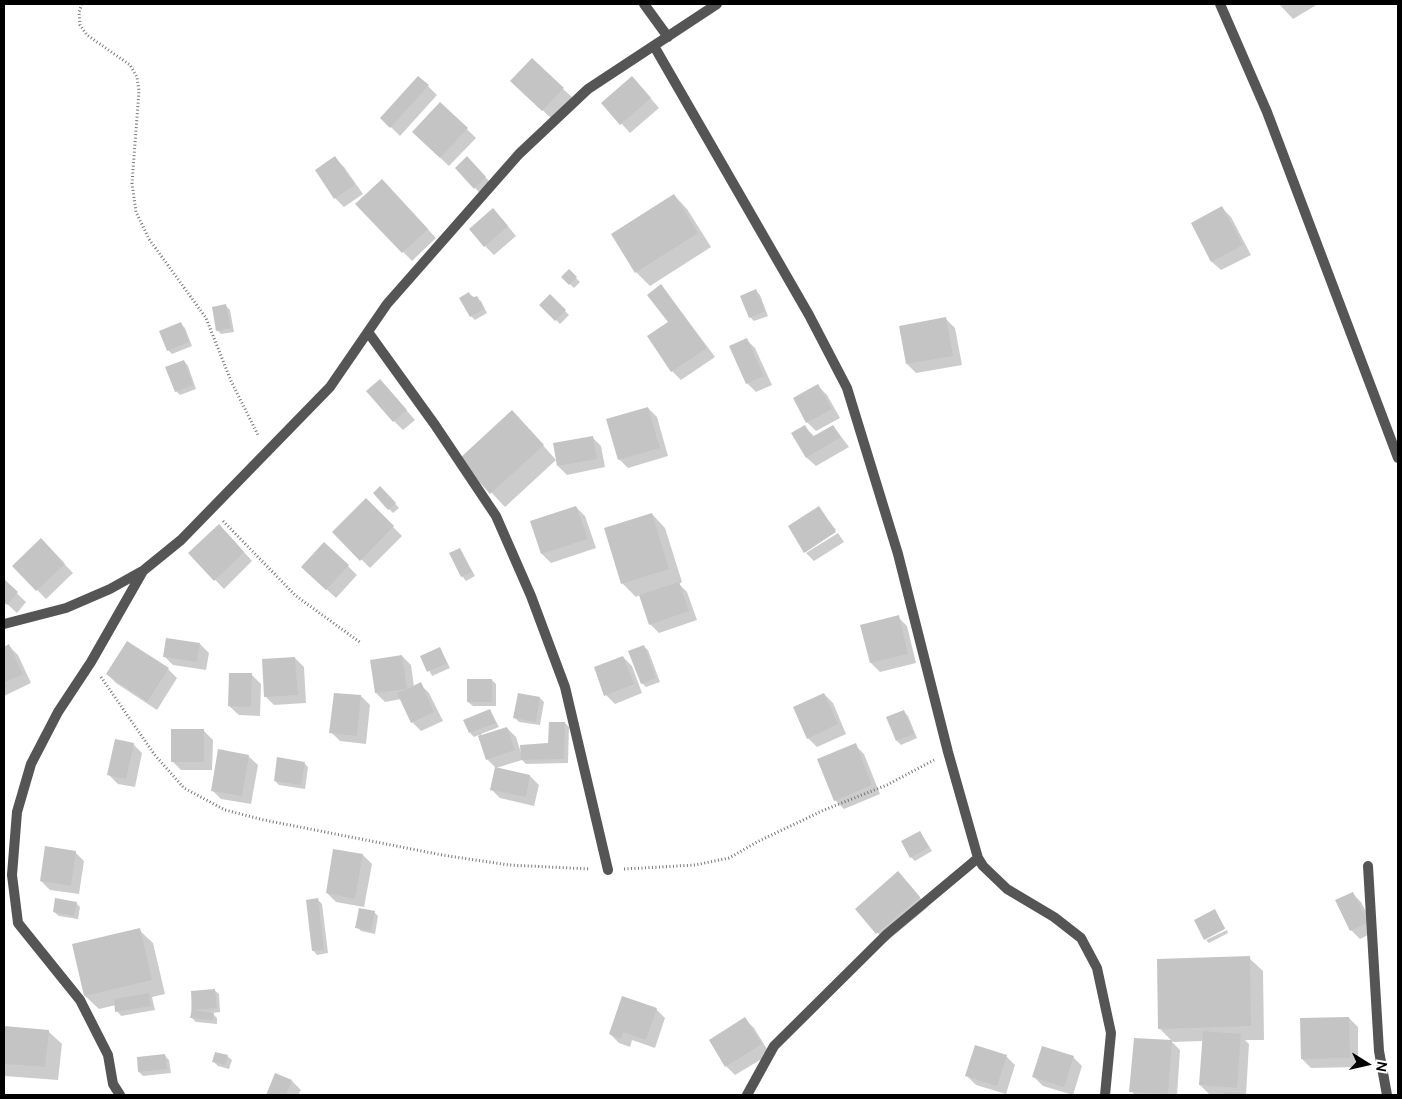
<!DOCTYPE html>
<html>
<head>
<meta charset="utf-8">
<style>
  body { margin:0 }
  #map { position:relative; width:1402px; height:1099px; overflow:hidden; background:#fff; font-family:"DM Sans",sans-serif }
  canvas { display:block }
  .frame { position:absolute; inset:0; border:5px solid #000; pointer-events:none }
  .north { position:absolute; left:1342px; top:1039px; width:50px; height:50px; -webkit-text-stroke:4px #fff; paint-order:stroke; rotate:100deg; font-size:14px; font-weight:700; line-height:20px; text-align:center; color:#000 }
  .north::after { content:''; display:block; margin:auto; width:18px; height:22px; background:#000; clip-path:polygon(50% 0,100% 100%,50% 72%,0 100%) }
</style>
</head>
<body>
<div id="map">
<canvas width="1402" height="1099"></canvas>
<div class="frame"></div>
<div class="north">N</div>
</div>
<script>
const ctx = document.querySelector('canvas').getContext('2d');
ctx.lineJoin = 'round';
function paint(path, color) { ctx.fillStyle = color; ctx.fill(path, 'evenodd'); }
const shape = rows => new Path2D(rows.map(r => 'M' + r).join(''));
function stroke(path, color, width, dash) { ctx.strokeStyle = color; ctx.lineWidth = width; ctx.lineCap = dash ? 'butt' : 'round'; ctx.setLineDash(dash || []); ctx.stroke(path); }
paint(shape([
  [1279,4,1318,4,1293,19],
  [428,86,437,95,400,136,382,118],
  [640,86,659,108,630,133,603,103],
  [563,89,572,97,552,119,521,90],
  [440,103,476,138,449,166,413,132],
  [335,158,344,167,363,194,344,207,335,198],
  [467,158,490,182,479,192,456,168],
  [391,190,436,238,412,261,357,204],
  [674,195,687,209,711,247,650,286,636,272,613,234],
  [1222,208,1231,217,1251,255,1221,270,1212,262,1192,224],
  [502,219,516,236,494,255,485,246],
  [569,271,580,282,574,288,563,277],
  [665,290,715,357,681,380,672,371,649,337,670,322],
  [756,291,760,295,768,316,754,321,750,317],
  [469,294,481,301,487,313,475,320,471,316],
  [550,296,569,315,560,324,541,305],
  [226,306,230,310,234,332,221,334,217,330],
  [946,319,955,328,962,365,916,373,907,364,901,327],
  [181,324,185,328,192,346,172,354,168,350],
  [746,339,755,348,772,385,756,392,747,383],
  [184,361,188,366,196,389,180,395,176,391],
  [380,380,415,420,403,430,394,421],
  [818,386,827,395,840,418,816,431,807,422],
  [648,408,657,417,668,456,628,468,619,459],
  [525,425,556,460,505,507,460,459],
  [833,426,849,447,816,466,807,458,793,434,805,427,815,437],
  [592,437,601,446,605,467,567,475,558,466],
  [384,491,399,508,393,513,389,509],
  [366,500,402,536,370,568,334,532],
  [576,507,585,516,596,548,551,563,542,554,531,522],
  [819,508,836,530,806,552,789,527],
  [652,514,665,528,682,582,679,584,687,592,697,620,659,633,650,624,640,595,636,597,622,583],
  [838,533,844,542,814,561,806,553],
  [228,534,252,561,224,589,190,553],
  [50,549,73,573,46,599,14,566],
  [460,549,475,576,466,581,462,576],
  [348,566,357,575,336,598,312,576],
  [4,581,26,602,17,613,4,601],
  [898,617,907,626,916,663,880,672,871,663,862,626],
  [128,643,168,669,177,678,157,710,116,683,107,674],
  [200,644,209,653,206,670,173,665,164,656],
  [9,646,18,655,31,683,4,696,4,648],
  [643,646,648,650,660,682,646,687,642,683],
  [440,648,450,668,432,676,422,656],
  [402,656,411,665,414,687,420,684,429,693,443,721,421,731,412,722,401,699,385,702,376,693],
  [623,657,632,666,642,693,615,704,606,695],
  [295,658,304,667,306,703,274,705,265,696],
  [252,675,261,684,260,716,239,715,229,706],
  [492,680,496,684,496,706,473,706,468,702],
  [824,694,833,703,846,734,817,747,808,738],
  [361,696,370,705,366,744,340,741,331,732],
  [540,698,544,702,540,725,519,722,514,717],
  [490,710,499,727,481,734,482,736,507,728,516,737,521,753,550,744,565,723,569,727,568,763,526,764,522,760,496,768,487,759,479,735,474,737,470,733],
  [904,712,908,716,917,738,901,745,897,741],
  [204,731,213,740,212,770,181,770,172,761],
  [133,744,142,753,135,787,118,784,109,775],
  [855,745,864,754,880,794,844,809,835,800],
  [248,756,258,765,251,804,221,799,212,790],
  [304,763,308,767,305,789,279,785,275,781],
  [496,769,530,776,539,785,534,806,500,798,491,789],
  [920,832,932,851,915,861,911,857],
  [75,852,84,861,79,894,50,890,41,881],
  [363,855,372,864,364,907,336,902,327,893],
  [907,882,928,907,886,942,856,909],
  [1352,893,1361,902,1376,931,1360,939,1351,930],
  [318,900,322,904,328,953,317,955,313,950],
  [76,903,80,907,78,919,59,916,54,912],
  [1215,911,1225,928,1204,938],
  [374,912,378,916,375,934,361,931,357,927],
  [139,930,153,943,165,994,152,997,155,1010,121,1016,117,1011,116,1005,99,1009,85,996],
  [1227,930,1228,933,1209,943,1206,940],
  [1249,958,1263,971,1264,1040,1245,1040,1249,1044,1246,1095,1251,1095,1209,1094,1200,1085,1203,1041,1172,1042,1180,1050,1177,1095,1135,1095,1131,1091,1135,1039,1173,1042,1159,1028],
  [214,990,219,994,220,1012,212,1013,217,1018,217,1024,196,1022,191,1017,192,992],
  [656,1009,665,1018,655,1048,632,1040,630,1047,619,1043,610,1034],
  [1349,1018,1358,1027,1358,1067,1311,1068,1302,1059],
  [745,1019,754,1028,770,1054,735,1075,726,1066,710,1041],
  [4,1027,48,1031,62,1044,58,1080,4,1076],
  [165,1056,169,1060,171,1073,143,1076,139,1072],
  [227,1056,232,1060,229,1069,218,1066,214,1062],
  [1006,1056,1015,1065,1006,1094,976,1085,967,1076],
  [1073,1057,1082,1066,1073,1095,1043,1086,1034,1077],
  [276,1074,292,1081,301,1090,298,1095,267,1095]
]), '#0003');
paint(shape([
  [532,58,564,88,542,111,510,81],
  [418,76,429,85,390,128,380,118],
  [632,76,651,98,620,125,601,103],
  [440,102,468,128,440,158,412,132],
  [335,156,355,185,334,199,315,170],
  [467,156,486,177,474,189,455,168],
  [382,179,428,229,402,253,355,204],
  [674,194,698,233,635,273,611,234],
  [1222,206,1243,245,1211,262,1191,223],
  [493,208,508,226,484,247,469,229],
  [569,269,577,277,569,285,561,277],
  [661,284,707,348,671,372,647,336,668,322,647,295],
  [756,289,765,311,749,318,740,296],
  [469,292,472,298,477,296,484,309,470,317,459,298],
  [550,294,566,310,555,321,539,305],
  [226,304,231,328,216,331,212,307],
  [946,317,953,356,906,364,899,326],
  [181,322,189,342,167,351,159,331],
  [747,338,764,376,746,384,729,346],
  [184,360,193,385,175,392,165,367],
  [380,379,407,410,393,422,366,391],
  [818,384,832,409,806,423,793,398],
  [648,407,660,448,618,460,606,419],
  [512,410,544,445,490,494,459,459],
  [805,425,812,437,833,425,841,437,806,458,791,433],
  [593,436,597,459,557,466,553,443],
  [380,486,396,503,388,510,373,493],
  [366,498,394,526,360,561,332,532],
  [576,506,588,539,541,554,530,521],
  [819,506,836,532,804,553,788,526],
  [652,513,669,569,621,584,604,528],
  [219,524,244,552,214,581,188,553],
  [41,538,65,564,36,591,12,566],
  [324,542,349,565,326,590,301,567],
  [460,548,472,572,461,577,449,553],
  [4,579,18,592,7,605,4,602],
  [679,582,689,611,649,625,639,595],
  [899,615,908,654,870,663,860,625],
  [166,638,200,643,197,662,163,657],
  [127,641,169,668,147,702,106,674],
  [9,644,23,674,4,683,4,647],
  [644,645,656,678,641,684,628,651],
  [440,647,447,663,427,672,420,656],
  [402,655,407,689,421,682,434,712,411,723,397,693,407,689,375,693,370,660],
  [623,656,634,684,604,696,594,667],
  [295,657,298,695,264,697,262,659],
  [229,673,252,673,251,707,228,706],
  [467,679,492,679,492,702,467,702],
  [334,693,361,695,357,736,329,733],
  [518,693,540,697,536,722,513,718],
  [824,693,838,724,807,739,793,707],
  [490,709,496,723,469,733,463,720],
  [904,710,914,734,896,741,886,717],
  [549,722,565,722,564,759,521,760,520,745,548,743],
  [507,727,515,750,486,760,478,736],
  [171,729,204,729,204,762,171,762],
  [115,739,134,743,126,779,107,775],
  [856,743,872,785,834,801,817,759],
  [218,749,249,755,242,796,211,791],
  [277,757,305,762,301,785,274,781],
  [495,767,530,775,526,797,490,790],
  [920,831,929,847,910,858,901,841],
  [45,846,76,851,71,886,40,881],
  [333,849,363,854,355,899,326,893],
  [898,871,920,897,876,934,855,909],
  [1353,892,1368,922,1350,931,1335,900],
  [55,898,77,902,74,916,53,912],
  [318,898,324,950,312,951,306,900],
  [359,908,375,911,371,931,355,928],
  [1215,909,1225,929,1204,940,1194,920],
  [140,928,152,980,84,996,72,944],
  [1250,956,1251,1026,1158,1029,1157,959],
  [215,989,217,1008,193,1010,214,1013,213,1020,190,1018,192,1010,191,991],
  [149,993,151,1006,115,1012,114,999],
  [622,996,657,1008,646,1040,623,1032,621,1039,609,1034],
  [745,1017,762,1044,725,1067,709,1040],
  [1349,1017,1350,1058,1301,1059,1300,1018],
  [4,1026,49,1030,45,1067,4,1064],
  [1203,1031,1241,1034,1237,1088,1199,1085],
  [1134,1038,1172,1040,1168,1094,1129,1092],
  [975,1045,1007,1055,997,1086,965,1076],
  [1042,1046,1074,1056,1064,1087,1032,1077],
  [215,1052,228,1055,225,1065,212,1062],
  [165,1054,167,1069,138,1072,137,1057],
  [275,1073,292,1080,286,1095,266,1095],
  [1224,1092,1249,1094,1249,1095,1224,1095]
]), '#c4c4c4');
stroke(shape([
  [82,4,79,12,80,25,87,35,130,65,137,77,139,91,132,183,136,212,149,239,206,318,231,381,258,435],
  [223,521,296,596,361,643],
  [101,677,154,754,184,788,225,810,264,820,442,855,509,865,590,869],
  [624,869,695,865,729,858,757,842,824,810,887,785,934,760]
]), '#777', 3, [1, 2.5]);
stroke(shape([
  [644,4,668,37],
  [1220,4,1267,112,1398,458],
  [654,46,809,315,847,388,898,554,948,752,978,858,983,866,1007,889,1054,917,1081,938,1097,968,1111,1033,1105,1095],
  [368,332,435,425,496,516,531,596,565,687,608,870],
  [4,624,66,608,110,589,144,570,181,540,330,387,387,304,519,154,588,89,717,4],
  [1368,866,1379,1051,1387,1095],
  [120,1095,113,1084,108,1055,80,1000,18,923,12,875,17,812,31,764,58,712,91,662,143,571],
  [747,1095,774,1046,887,934,978,858]
]), '#555', 10);
</script>
</body>
</html>
